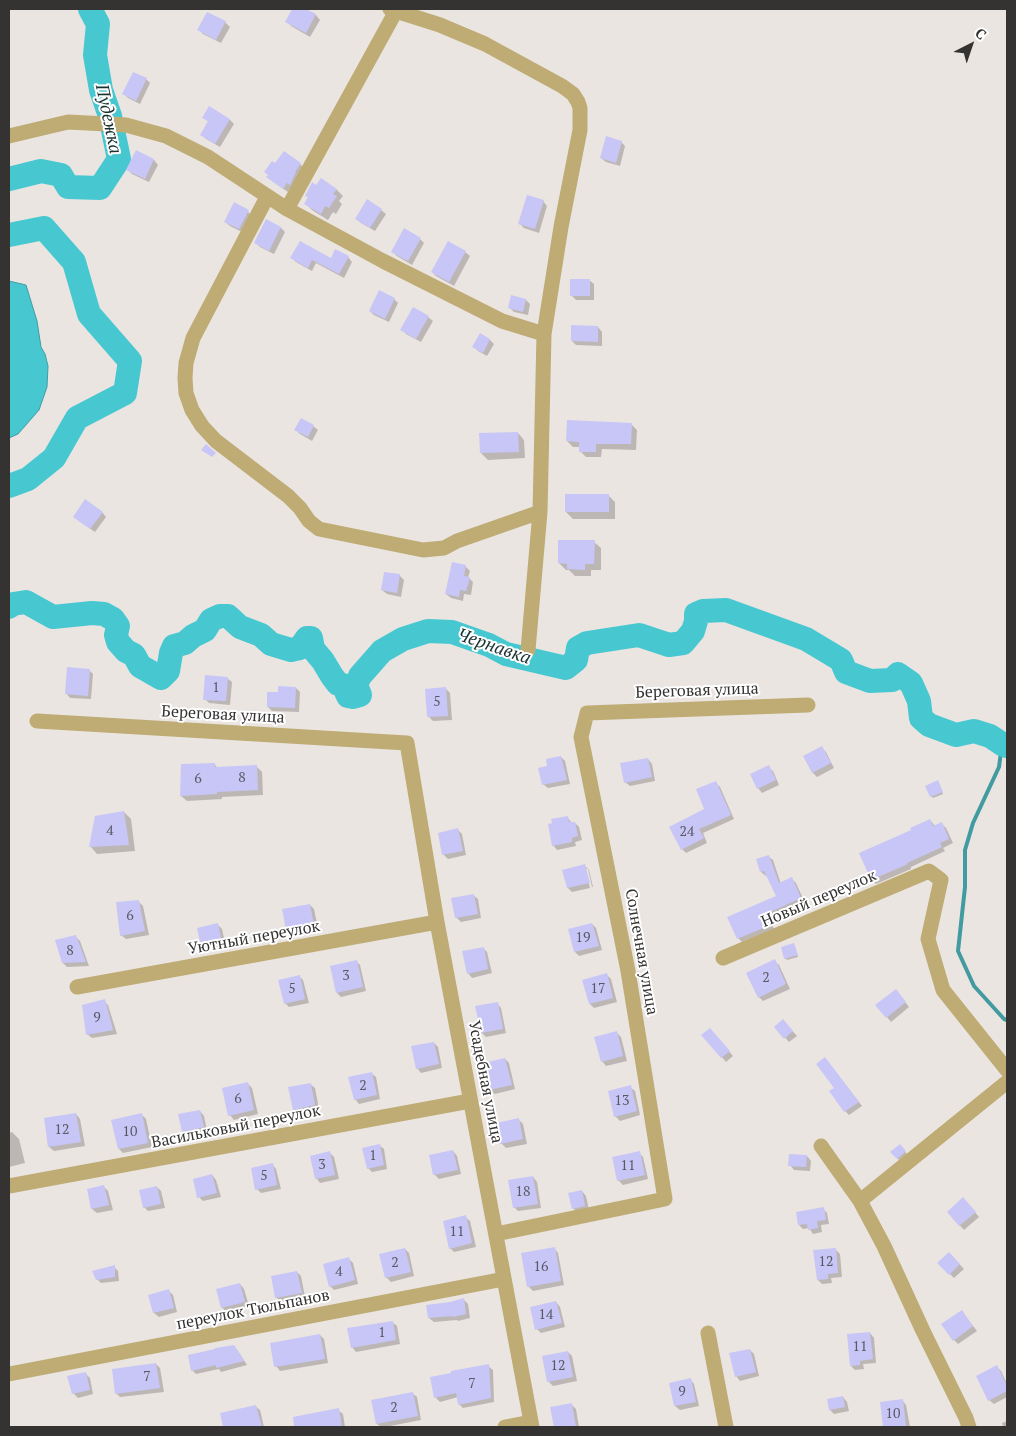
<!DOCTYPE html>
<html>
<head>
<meta charset="utf-8">
<style>
  body { margin:0 }
  #map { position:relative; width:1016px; height:1436px; overflow:hidden; background:#ebe5e2; font-family:"PT Serif",serif }
  canvas { display:block }
  .frame { position:absolute; inset:0; border:10px solid #353332; pointer-events:none }
  .north { position:absolute; left:946px; top:20px; width:50px; height:50px; -webkit-text-stroke:4px #fff; paint-order:stroke; rotate:41deg; font-size:14px; font-weight:700; line-height:20px; text-align:center; color:#353332 }
  .north::after { content:''; display:block; margin:auto; width:18px; height:22px; background:#353332; clip-path:polygon(50% 0,100% 100%,50% 72%,0 100%) }
</style>
</head>
<body>
<div id="map">
<canvas width="1016" height="1436"></canvas>
<div class="frame"></div>
<div class="north">С</div>
</div>
<script>
const ctx = document.querySelector('canvas').getContext('2d');
ctx.lineJoin = 'round';
function paint(path, color) { ctx.fillStyle = color; ctx.fill(path, 'evenodd'); }
const shape = rows => new Path2D(rows.map(r => 'M' + r).join(''));
function stroke(path, color, width, dash) { ctx.strokeStyle = color; ctx.lineWidth = width; ctx.lineCap = dash ? 'butt' : 'round'; ctx.setLineDash(dash || []); ctx.stroke(path); }
function drawText(font, color, halo, rows, align = 'center') {
  ctx.font = font + ' "PT Serif",serif'; ctx.lineWidth = 4; ctx.setLineDash([]); ctx.textBaseline = 'middle'; ctx.strokeStyle = halo; ctx.fillStyle = color; for (const [text, x, y, turn = 0] of rows) {
    ctx.save(); ctx.translate(x, y); ctx.rotate((+turn || 0) * Math.PI / 180); ctx.textAlign = isNaN(turn) ? turn : align; if (halo) ctx.strokeText(text, 0, 0); ctx.fillText(text, 0, 0); ctx.restore();
  }
}
const water = shape([
  [9,281,26,285,37,321,41,347,45,354,48,366,47,387,39,410,18,434,9,438,9,281],
  [755,613,762,614,767,617,769,624,765,630,761,631,755,629,752,625,752,617,755,613],
  [653,632,661,634,662,643,666,645,662,651,655,650,652,651,649,650,647,646,643,635,647,633,653,632]
]);
paint(water, '#47c8d1');
stroke(water, '#429ba1', 1);
paint(shape([
  [294,9,304,9,316,15,320,20,310,37,291,26,287,21],
  [208,13,225,22,230,27,221,43,203,34,199,30],
  [146,79,150,83,140,104,128,98,124,94],
  [209,108,230,120,234,124,220,147,206,139,202,135,209,122,203,117],
  [621,142,625,146,620,166,606,162,601,158],
  [136,152,154,160,158,165,149,182,132,174,128,170],
  [284,152,305,168,288,192,272,181,276,165],
  [317,187,336,189,343,196,339,201,342,204,336,214,333,212,328,220,312,210,306,204],
  [543,201,547,206,539,233,524,228,520,224],
  [234,204,248,212,253,216,244,233,230,226,225,222],
  [381,210,386,214,375,231,361,223,357,219],
  [266,221,281,228,285,232,274,254,260,247,256,243],
  [420,239,424,243,412,265,397,256,392,252],
  [465,252,470,256,454,286,436,276,432,272],
  [348,257,352,262,344,278,316,263,312,271,296,262,292,258,331,260],
  [589,280,594,284,594,300,576,300,572,296],
  [394,299,398,303,389,322,374,315,370,311],
  [526,300,530,304,528,315,514,312,510,308],
  [414,309,428,317,433,321,421,342,406,334,402,329],
  [598,327,602,332,602,346,576,345,572,341],
  [480,335,490,340,494,344,487,356,478,351,474,347],
  [631,424,637,430,636,450,602,449,601,457,586,457,580,451,581,447,573,447,567,441],
  [313,426,318,430,312,441,300,434,296,430],
  [518,433,524,440,525,458,488,460,481,453],
  [608,495,615,502,615,519,573,519,566,512],
  [102,512,106,517,95,532,79,521],
  [594,542,601,548,601,570,591,570,591,576,575,576,569,570,566,570,559,563],
  [465,566,470,571,468,577,473,582,471,595,464,594,463,601,451,598,446,594],
  [399,575,404,580,401,597,387,594,382,590],
  [89,670,93,674,91,699,70,698,66,693],
  [227,678,232,682,230,705,209,703,205,699],
  [296,688,300,692,299,712,272,711,268,707,280,693],
  [446,689,450,693,452,720,433,721,428,716],
  [822,748,826,752,834,768,817,777,813,773,805,757],
  [561,757,565,761,570,784,548,788,543,784,549,767],
  [648,759,652,764,655,781,630,786,625,782],
  [214,764,218,768,256,766,262,772,263,795,222,797,222,799,187,801,181,796],
  [768,767,773,771,779,785,762,793,758,788],
  [715,782,720,787,734,819,703,833,707,843,686,853,682,849,706,810],
  [939,783,943,794,933,798,931,796],
  [124,812,131,819,135,851,97,854,91,847,96,818],
  [567,817,572,823,575,823,579,827,582,840,575,842,576,846,557,850,553,845],
  [930,820,935,826,941,823,946,828,953,843,943,848,945,851,911,867,911,869,876,884,872,880,861,854,913,831],
  [458,830,462,834,466,855,448,859,443,854],
  [768,856,773,860,781,884,792,879,796,883,805,903,769,919,774,929,742,942,738,938,777,897,767,875,766,876,761,872],
  [585,866,589,870,593,887,592,887,588,869,585,869,590,888,572,892,568,888,564,871],
  [473,895,478,899,481,918,461,922,456,917],
  [138,901,143,906,149,935,126,939,121,935],
  [310,905,314,909,318,929,292,934,287,929],
  [592,924,596,928,602,950,579,956,575,952],
  [218,925,222,929,226,947,207,951,202,947],
  [76,937,80,941,89,966,67,967,63,963],
  [794,945,798,957,787,960,785,958],
  [483,948,487,952,492,973,472,978,468,973],
  [356,961,360,965,366,991,341,997,337,993],
  [774,961,779,965,790,989,763,1001,759,997],
  [607,975,611,979,617,1002,594,1008,590,1004],
  [299,976,303,980,309,1003,289,1007,285,1003],
  [900,995,909,1007,891,1022,877,1005],
  [104,1001,108,1005,117,1034,92,1038,87,1034],
  [497,1003,501,1008,506,1033,486,1037,482,1033],
  [787,1025,797,1036,789,1042,776,1027],
  [617,1033,621,1037,627,1061,606,1066,602,1061],
  [714,1034,733,1056,726,1062,703,1035],
  [434,1043,438,1047,442,1068,421,1073,417,1068],
  [505,1059,509,1063,515,1089,495,1094,490,1090],
  [829,1063,862,1106,849,1115,845,1111],
  [371,1073,376,1077,380,1099,359,1104,355,1099],
  [248,1084,252,1088,258,1114,234,1120,230,1115],
  [310,1084,315,1088,319,1109,299,1114,294,1109],
  [630,1087,635,1091,640,1115,620,1121,615,1116],
  [200,1111,204,1116,207,1131,187,1135,183,1131],
  [76,1114,80,1119,85,1146,54,1151,49,1147],
  [142,1115,146,1119,152,1147,123,1153,119,1149],
  [519,1120,523,1124,527,1144,506,1148,501,1143],
  [12,1132,19,1139,25,1163,9,1167,9,1133],
  [379,1145,384,1149,387,1169,372,1172,368,1168],
  [900,1146,907,1154,899,1160,892,1152],
  [453,1151,457,1156,461,1174,439,1179,434,1174],
  [329,1152,334,1157,339,1179,320,1183,316,1178],
  [639,1153,643,1157,648,1179,623,1185,618,1180],
  [807,1156,811,1161,810,1171,794,1170,790,1165],
  [272,1164,276,1169,281,1189,261,1193,257,1189],
  [212,1175,216,1180,221,1197,203,1201,199,1197],
  [533,1177,537,1182,541,1208,518,1211,514,1207],
  [104,1187,108,1191,113,1210,97,1213,92,1209,88,1190],
  [157,1187,161,1191,165,1208,148,1211,144,1207],
  [582,1191,586,1196,589,1210,577,1212,573,1208],
  [967,1203,979,1217,964,1230,948,1212],
  [823,1209,827,1213,829,1224,821,1225,822,1232,813,1234,809,1228,803,1229,799,1225],
  [465,1217,470,1221,476,1247,454,1252,450,1248],
  [554,1248,558,1253,564,1285,533,1291,528,1286],
  [405,1249,409,1253,414,1276,391,1282,386,1277],
  [835,1249,840,1254,842,1277,831,1278,832,1283,822,1284,818,1280],
  [949,1253,964,1269,954,1278,939,1263],
  [349,1259,353,1263,358,1284,334,1290,330,1286],
  [114,1267,118,1271,119,1281,101,1283,97,1279],
  [297,1272,301,1276,305,1297,281,1302,276,1297],
  [240,1284,244,1289,249,1306,226,1312,222,1307],
  [168,1290,173,1295,177,1312,159,1317,154,1313,150,1295],
  [464,1300,468,1304,470,1318,458,1321,457,1320,434,1322,429,1318],
  [556,1302,560,1307,565,1327,541,1333,537,1329],
  [962,1312,977,1331,958,1344,954,1340],
  [392,1322,397,1326,400,1344,356,1352,352,1347],
  [870,1333,874,1338,876,1363,863,1364,864,1369,855,1370,851,1366],
  [320,1335,324,1339,328,1363,280,1371,276,1366],
  [234,1346,238,1351,247,1365,221,1372,219,1369,196,1374,192,1370],
  [750,1350,754,1354,759,1376,740,1381,736,1376],
  [568,1352,572,1356,577,1381,553,1386,549,1382],
  [156,1364,160,1368,164,1392,120,1397,116,1393],
  [488,1366,493,1370,494,1402,463,1408,459,1404,458,1397,440,1402,436,1398,432,1378],
  [997,1367,1001,1371,1007,1384,1007,1397,994,1404,989,1400],
  [85,1373,90,1378,93,1394,78,1398,74,1394,68,1377],
  [690,1379,694,1384,699,1406,680,1410,675,1406,670,1384],
  [412,1393,417,1397,421,1420,385,1427,381,1427,377,1424],
  [843,1397,847,1402,849,1411,834,1414,830,1410],
  [902,1400,906,1405,910,1427,885,1427,881,1403],
  [571,1404,576,1409,579,1427,555,1427,551,1408],
  [255,1406,260,1410,264,1427,224,1427,221,1414],
  [338,1410,343,1414,345,1427,296,1427,294,1418],
  [1007,1421,1007,1427,1003,1427,1002,1423]
]), '#0003');
stroke(shape([
  [1002,744,999,767,973,823,965,850,965,887,958,951,974,986,1004,1019,1007,1020]
]), '#429ba1', 4);
stroke(shape([
  [9,179,41,171,61,175,68,187,100,188,119,159,110,116,101,90,95,55,98,24,90,9],
  [9,235,44,228,74,262,89,314,130,361,125,393,77,418,54,458,28,479,9,486],
  [9,607,13,604,26,602,53,617,92,613,104,614,113,619,118,626,116,635,118,642,126,651,134,655,140,666,161,678,168,671,171,653,174,646,185,643,193,636,205,630,211,620,220,616,228,616,240,627,261,635,271,644,291,650,300,648,307,638,311,638,313,649,323,661,332,676,338,684,343,685,348,696,353,697,360,695,356,685,360,676,382,651,403,639,428,631,452,632,489,645,506,654,566,668,576,660,578,648,587,643,639,635,669,645,683,643,693,631,696,621,696,614,703,611,726,610,806,639,841,660,846,672,870,681,892,680,898,674,911,683,919,701,921,718,929,725,956,735,974,731,990,736,1002,744,1007,746]
]), '#47c8d1', 24);
paint(shape([
  [292,9,306,9,316,14,306,33,285,22],
  [207,12,226,21,216,40,197,30],
  [133,72,147,78,136,101,122,94],
  [209,106,230,119,215,144,200,135,208,121,202,118],
  [606,136,622,141,616,163,600,158],
  [136,150,154,159,145,179,126,170],
  [284,151,301,163,295,172,296,172,290,185,287,183,283,189,266,177,268,175,264,172,272,161,275,163],
  [321,178,337,189,333,194,337,196,329,208,325,206,321,214,304,204,308,197,305,196,312,182,316,185],
  [527,195,544,200,535,229,518,224],
  [367,199,382,209,370,228,355,219],
  [234,202,249,210,239,229,224,222],
  [266,219,281,227,269,251,254,243],
  [404,228,421,238,408,261,391,252],
  [300,241,331,258,335,249,349,256,339,274,312,260,308,268,290,258],
  [448,241,466,251,449,282,431,272],
  [570,279,590,279,590,296,570,296],
  [379,290,395,298,385,319,369,311],
  [511,295,526,299,523,312,508,308],
  [413,307,429,316,416,339,400,330],
  [571,325,598,326,598,342,571,341],
  [480,333,490,339,483,353,472,347],
  [301,418,314,425,308,437,294,430],
  [567,420,632,423,631,444,596,444,596,452,579,452,579,442,566,441],
  [518,432,519,452,480,453,479,433],
  [206,444,216,453,212,457,201,450],
  [565,494,609,494,609,512,565,512],
  [85,499,103,512,90,529,73,517],
  [558,540,595,540,594,564,585,564,585,570,567,569,567,564,558,563],
  [452,562,466,565,464,576,470,577,466,591,460,590,459,597,445,594],
  [384,572,400,574,397,593,381,590],
  [67,667,90,669,88,696,65,694],
  [205,675,228,677,226,701,203,700],
  [278,686,296,687,295,708,267,707,267,692,278,692],
  [446,687,448,716,427,717,425,689],
  [822,746,831,763,812,773,803,756],
  [561,756,567,780,542,785,538,768,547,766,546,759],
  [648,758,652,777,624,783,620,763],
  [215,763,215,767,257,765,258,790,217,792,217,794,180,796,181,764],
  [769,765,776,780,757,789,750,774],
  [938,780,943,792,930,797,925,786],
  [716,781,731,815,699,829,704,838,681,850,669,827,704,809,696,789],
  [124,811,129,845,89,847,95,816],
  [568,816,569,822,575,822,578,836,572,838,572,842,552,846,548,824,552,823,551,819],
  [930,819,933,826,942,822,949,839,940,843,942,847,907,863,908,864,871,880,859,853,911,830,910,828],
  [458,828,463,851,442,855,438,833],
  [769,855,779,883,792,877,801,898,766,914,770,925,737,939,727,917,776,896,764,871,760,872,756,859],
  [585,864,590,883,567,888,562,870],
  [474,894,478,914,455,918,451,898],
  [139,900,145,931,120,936,116,902],
  [310,904,314,925,286,930,282,909],
  [218,923,222,943,201,947,197,928],
  [592,923,599,946,574,952,568,929],
  [76,935,86,962,62,963,55,940],
  [794,943,798,955,784,959,781,947],
  [484,947,488,969,467,974,462,951],
  [775,959,786,984,758,998,746,973],
  [357,960,363,987,336,993,330,966],
  [607,973,613,998,589,1004,582,980],
  [300,975,305,999,284,1004,278,980],
  [896,989,906,1002,886,1018,875,1005],
  [105,999,113,1030,86,1035,82,1005],
  [498,1002,503,1029,481,1033,475,1006],
  [783,1019,793,1031,784,1039,774,1027],
  [710,1028,730,1051,721,1058,701,1035],
  [617,1031,623,1056,601,1062,594,1037],
  [434,1042,439,1064,416,1069,411,1046],
  [825,1057,859,1102,844,1112,829,1091,834,1088,816,1064],
  [505,1058,512,1085,489,1090,483,1063],
  [372,1072,377,1095,354,1100,348,1077],
  [248,1082,254,1110,228,1116,222,1088],
  [311,1083,315,1105,293,1110,288,1087],
  [631,1085,637,1111,614,1117,608,1091],
  [200,1110,204,1127,182,1132,178,1114],
  [76,1113,81,1142,48,1147,44,1118],
  [142,1113,148,1143,118,1149,111,1120],
  [519,1118,523,1139,500,1144,496,1123],
  [380,1144,384,1165,367,1169,362,1148],
  [900,1144,906,1151,897,1159,890,1152],
  [453,1150,458,1170,433,1175,429,1155],
  [330,1151,335,1175,315,1179,310,1156],
  [640,1151,645,1175,617,1181,612,1157],
  [789,1154,807,1155,806,1167,788,1166],
  [273,1163,277,1185,255,1190,251,1168],
  [212,1174,217,1193,197,1198,193,1179],
  [533,1176,538,1204,513,1208,508,1180],
  [104,1185,109,1205,91,1209,87,1189],
  [157,1186,161,1204,143,1208,139,1190],
  [582,1190,585,1206,572,1209,568,1193],
  [963,1197,976,1212,959,1226,947,1212],
  [824,1207,826,1220,817,1221,818,1228,808,1230,807,1224,798,1225,796,1212],
  [466,1215,472,1243,449,1249,443,1221],
  [555,1247,561,1281,527,1287,521,1253],
  [405,1248,411,1272,385,1278,379,1254],
  [836,1248,838,1273,828,1274,828,1279,817,1280,813,1250],
  [949,1252,960,1264,949,1275,937,1263],
  [349,1257,355,1280,329,1287,323,1264],
  [115,1265,115,1277,96,1280,92,1271],
  [297,1271,302,1293,275,1298,271,1276],
  [240,1283,245,1302,221,1308,216,1289],
  [169,1289,174,1308,153,1313,148,1295],
  [464,1298,466,1314,453,1317,452,1316,428,1318,426,1305,450,1302],
  [556,1301,562,1323,535,1330,530,1307],
  [962,1310,973,1326,953,1341,941,1324],
  [393,1321,396,1340,351,1348,347,1328],
  [870,1332,873,1359,860,1361,860,1365,850,1366,847,1334],
  [320,1334,325,1359,274,1367,270,1343],
  [234,1345,244,1361,216,1368,216,1365,191,1371,188,1355,215,1349,215,1348],
  [750,1349,756,1372,735,1377,729,1353],
  [568,1351,573,1377,547,1382,542,1356],
  [156,1363,160,1388,115,1394,112,1369],
  [489,1364,491,1398,458,1405,456,1393,434,1398,430,1377,451,1373,451,1371],
  [997,1365,1007,1386,1007,1391,988,1401,976,1376],
  [86,1372,90,1390,72,1394,67,1376],
  [691,1378,696,1402,674,1406,669,1383],
  [413,1392,418,1416,376,1424,371,1400],
  [843,1396,845,1407,829,1410,827,1399],
  [903,1399,906,1426,883,1427,880,1402],
  [572,1403,576,1427,554,1427,550,1407],
  [256,1405,262,1427,223,1427,220,1413],
  [339,1408,342,1427,294,1427,293,1417]
]), '#c7c6f6');
stroke(shape([
  [396,11,440,25,485,44,562,86,573,94,578,102,580,108,580,130,561,227,544,334,540,512,528,650],
  [9,136,68,122,126,125,166,136,208,157,287,209,383,261,502,321,544,334],
  [267,197,193,338,186,363,185,378,186,393,192,410,202,426,216,441,288,496,300,508,309,521,319,529,423,550,444,548,457,541,540,512],
  [287,209,396,11,390,9],
  [37,721,407,743,437,922,532,1427],
  [723,958,929,871,941,880,928,939,943,990,1007,1070],
  [77,987,437,922],
  [821,1146,860,1201,884,1246,923,1331,966,1418,969,1427],
  [9,1186,470,1101],
  [860,1201,1007,1082],
  [496,1234,665,1199,628,971,581,737,587,713,808,705],
  [708,1333,726,1427],
  [9,1374,504,1279],
  [505,1427,531,1422]
]), '#beac74', 15);
drawText('14px', '#5a5863', null, [
  ["1",216,688],
  ["5",437,702],
  ["8",242,778],
  ["6",198,779],
  ["4",110,831],
  ["24",687,832],
  ["6",130,916],
  ["19",583,938],
  ["8",70,951],
  ["3",346,976],
  ["2",766,978],
  ["5",292,989],
  ["17",598,989],
  ["9",97,1018],
  ["2",363,1086],
  ["6",238,1099],
  ["13",622,1101],
  ["12",62,1130],
  ["10",130,1132],
  ["1",373,1156],
  ["3",322,1165],
  ["11",628,1166],
  ["5",264,1176],
  ["18",523,1192],
  ["11",457,1232],
  ["12",826,1262],
  ["2",395,1263],
  ["16",541,1267],
  ["4",339,1272],
  ["14",546,1315],
  ["1",382,1333],
  ["11",860,1347],
  ["12",558,1366],
  ["7",147,1377],
  ["7",472,1384],
  ["9",682,1392],
  ["2",394,1408],
  ["10",893,1414]
]);
drawText('16px', '#353332', '#fff', [
  ["Береговая улица",697,691,-2],
  ["Береговая улица",223,715,3],
  ["Новый переулок",819,899,-23],
  ["Уютный переулок",254,938,-10],
  ["Солнечная улица",641,952,80],
  ["Усадебная улица",485,1082,79],
  ["Васильковый переулок",236,1127,-11],
  ["переулок Тюльпанов",253,1310,-11]
]);
drawText('italic 18px', '#1a3132', '#fff', [
  ["Пудежка",108,119,78],
  ["Чернавка",494,647,19]
]);
</script>
</body>
</html>
